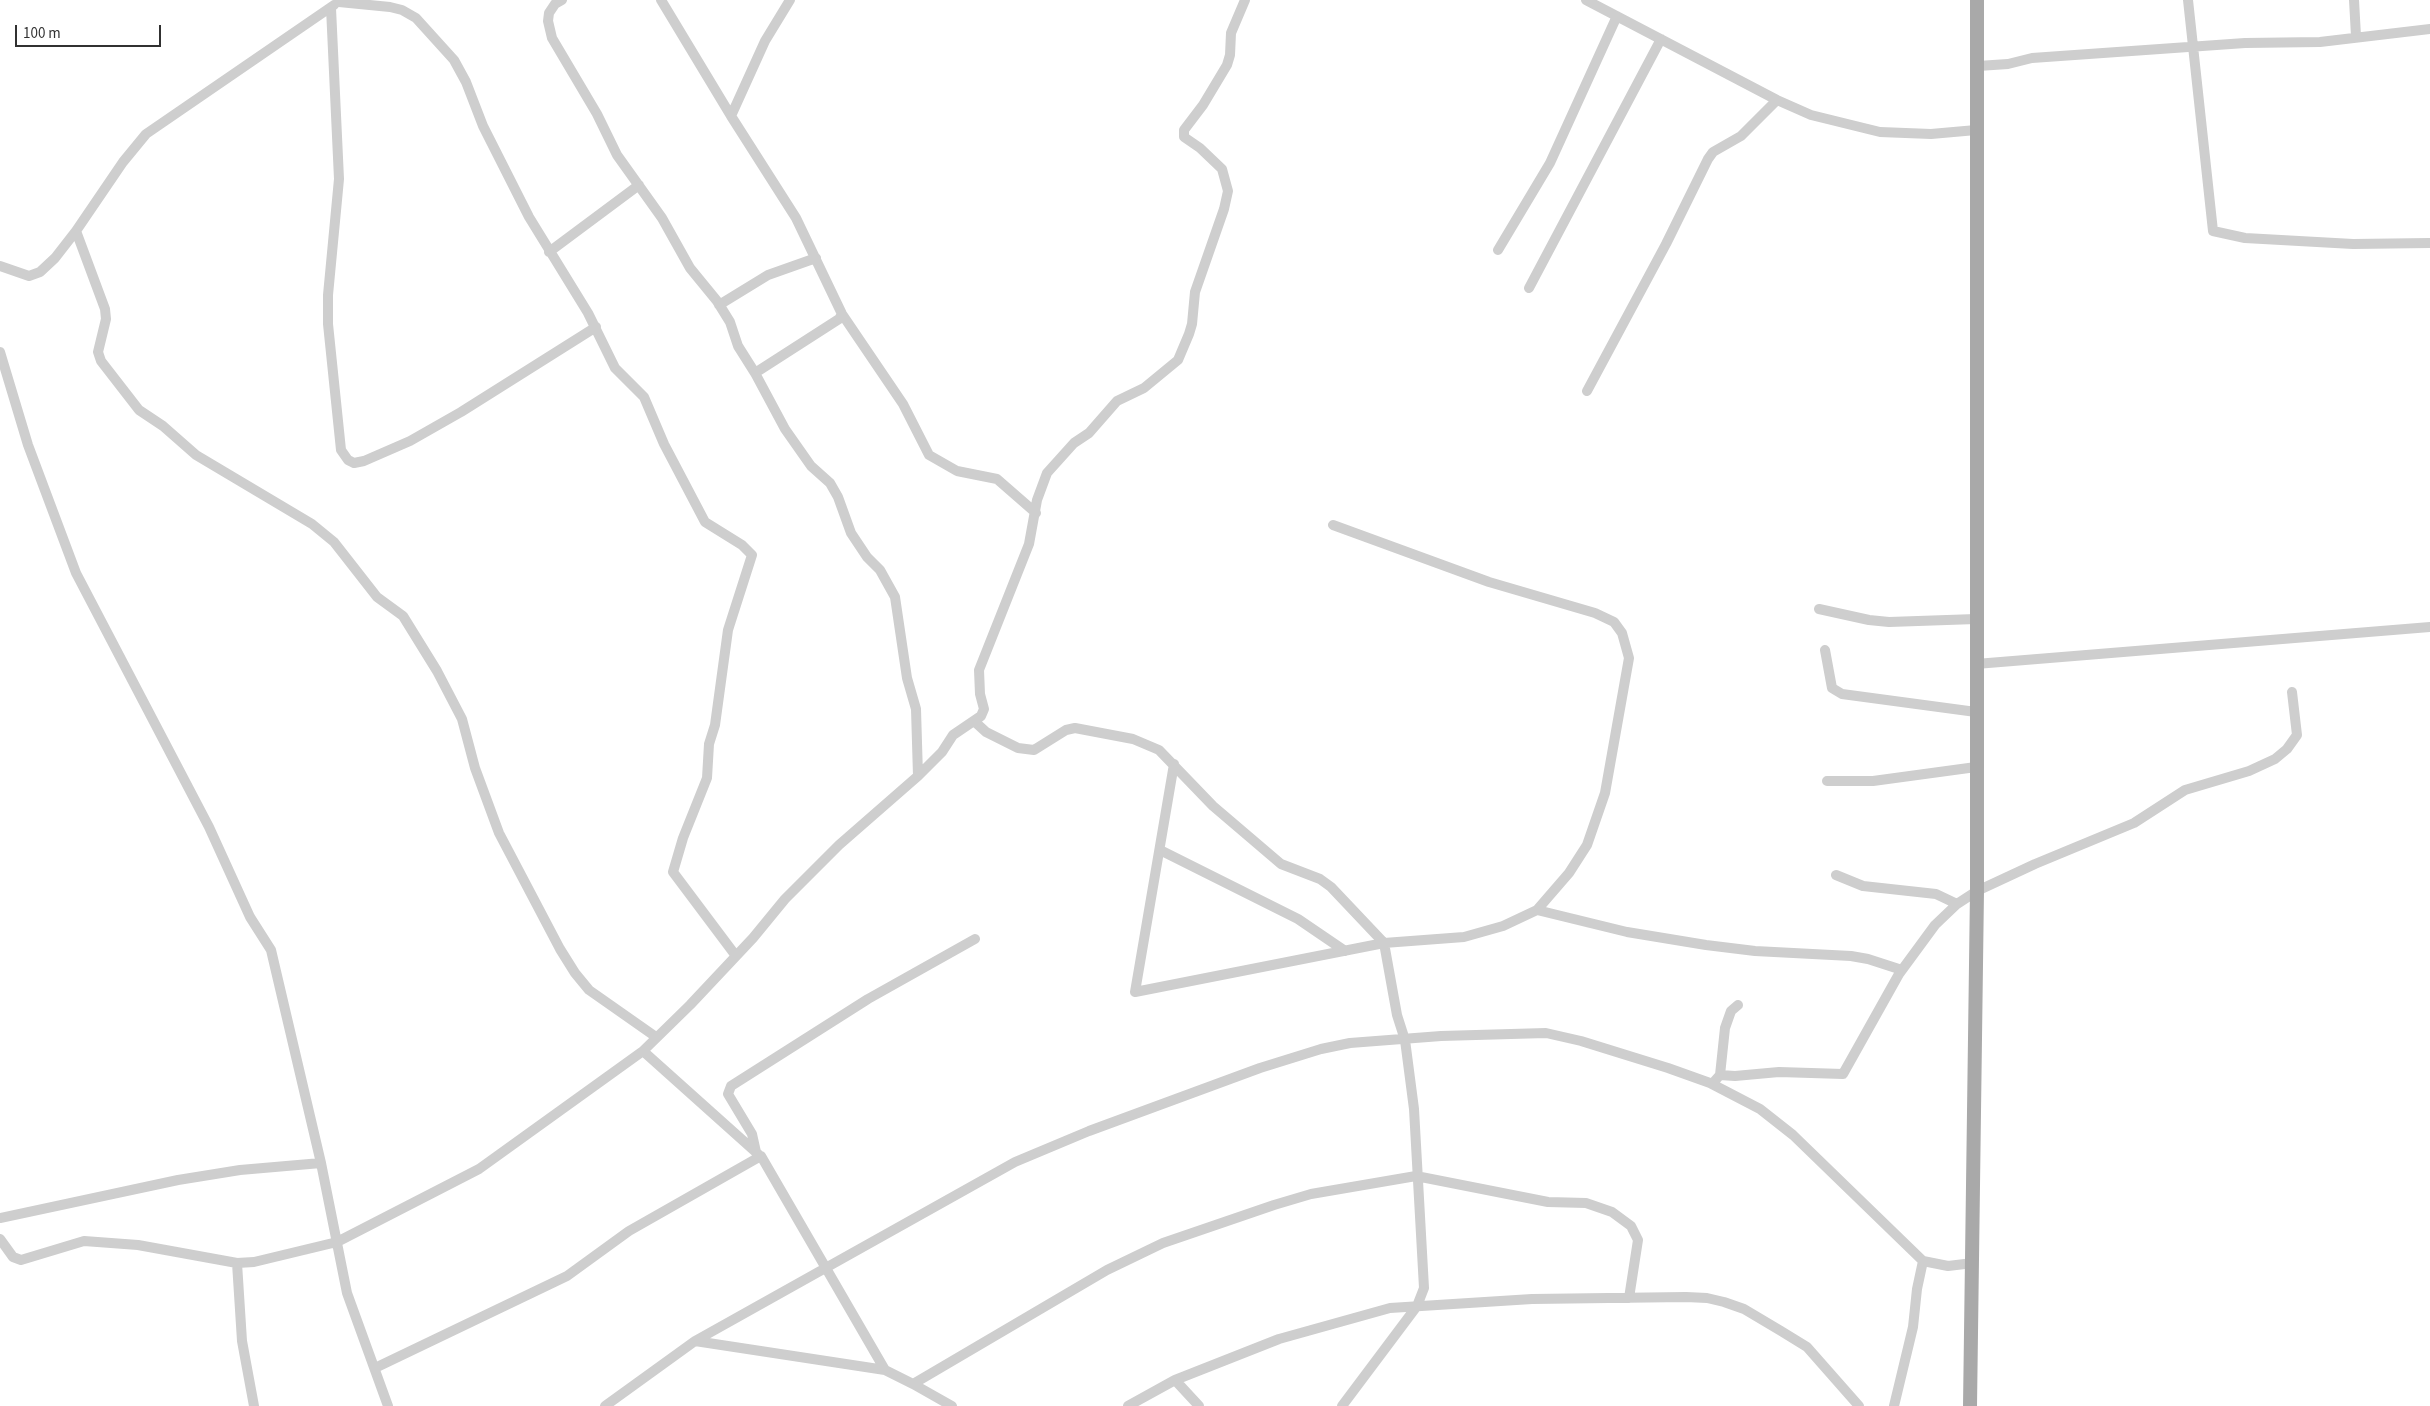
<!DOCTYPE html>
<html>
<head>
<meta charset="utf-8">
<style>
  body { margin:0 }
  #map { position:relative; width:2430px; height:1406px; overflow:hidden; background:#fff; font-family:"Source Sans 3",sans-serif }
  canvas { display:block }
  .scale { position:absolute; left:15px; top:25px; width:146px; height:22px; box-sizing:border-box; border:2px solid #313131; border-top:0; padding-left:6px; font-size:15px; line-height:18px; white-space:nowrap; color:#313131; -webkit-text-stroke:4px #fff; paint-order:stroke }
</style>
</head>
<body>
<div id="map">
<canvas width="2430" height="1406"></canvas>
<div class="scale">100 m</div>
</div>
<script>
const ctx = document.querySelector('canvas').getContext('2d');
ctx.lineJoin = 'round';
const shape = rows => new Path2D(rows.map(r => 'M' + r).join(''));
function stroke(path, color, width, dash) { ctx.strokeStyle = color; ctx.lineWidth = width; ctx.lineCap = dash ? 'butt' : 'round'; ctx.setLineDash(dash || []); ctx.stroke(path); }
stroke(shape([
  [562,0,555,4,549,13,548,21,552,38,597,114,617,155,662,218,690,268,717,301,730,322,738,346,755,373,785,429,811,466,830,483,838,497,851,533,867,557,880,570,895,597,907,678,916,709,918,776],
  [661,0,731,116,796,218,842,314,903,404,929,455,957,471,997,479,1036,513],
  [1586,0,1777,100,1811,115,1880,132,1931,134,1976,130],
  [2188,0,2213,231,2245,238,2353,244,2430,243],
  [2354,0,2356,36],
  [339,2,390,7,402,10,416,18,454,60,466,82,483,126,529,217,588,313,615,368,644,397,664,444,705,522,742,545,752,555,728,630,715,725,709,744,707,778,683,838,673,872,736,956],
  [331,8,339,179,328,295,328,324,341,450,348,460,354,463,364,461,410,441,461,412,596,327],
  [1978,66,2008,64,2032,58,2245,43,2320,42,2430,29],
  [731,116,765,41,790,0],
  [76,231,105,309,106,319,98,352,101,361,139,410,163,426,196,455,312,524,334,542,377,597,403,616,437,671,462,719,475,768,499,833,560,949,575,973,589,990,656,1037],
  [1498,250,1550,163,1617,16],
  [549,252,639,185],
  [0,266,29,276,40,272,55,258,76,231,123,162,146,134,334,5],
  [1529,288,1661,39],
  [719,305,768,275,816,258],
  [0,352,28,445,76,573,209,827,250,917,271,950,321,1163,347,1293,388,1406],
  [755,373,839,319,842,314],
  [1587,391,1666,244,1708,159,1713,152,1741,136,1777,100],
  [1819,609,1869,620,1889,622,1976,619],
  [1825,650,1832,688,1842,694,1976,712],
  [1976,664,2430,627],
  [974,721,986,732,1018,748,1034,750,1066,730,1075,728,1133,739,1159,750,1213,806,1281,864,1320,879,1331,887,1384,943,1397,1015,1405,1040,1414,1109,1424,1288,1417,1306,1342,1406],
  [1174,764,1135,992,1384,943,1464,937,1503,926,1537,910,1569,873,1587,845,1605,793,1629,658,1622,633,1614,622,1595,613,1489,582,1333,525],
  [1827,781,1873,781,1976,767],
  [1160,850,1298,919,1345,951],
  [1836,875,1863,886,1936,894,1957,904],
  [1537,910,1627,932,1706,945,1755,951,1851,956,1868,959,1902,970],
  [643,1051,758,1154],
  [1720,1075,1725,1028,1731,1011,1738,1005],
  [1712,1084,1720,1075,1735,1076,1779,1072,1843,1074,1899,974,1935,925,1957,904,1977,891,2035,864,2134,823,2185,790,2249,771,2275,759,2287,749,2297,735,2292,692],
  [756,1152,752,1134,728,1094,731,1086,868,999,975,939],
  [0,1218,178,1180,240,1170,321,1163],
  [0,1239,13,1257,21,1260,84,1241,138,1245,237,1263,254,1262,337,1242,479,1169,643,1051,690,1005,753,938,785,899,839,845,918,776,942,752,953,735,981,716,984,709,980,694,979,670,1029,544,1037,500,1047,473,1074,443,1089,433,1117,401,1144,388,1178,360,1189,334,1192,324,1195,292,1224,209,1228,191,1222,169,1200,148,1184,137,1184,130,1203,105,1227,65,1230,55,1231,33,1245,0],
  [237,1263,242,1341,254,1406],
  [695,1341,885,1370],
  [375,1368,567,1276,629,1231,761,1156,885,1370,913,1384],
  [1175,1380,1199,1406],
  [605,1406,695,1341,1015,1162,1089,1131,1260,1068,1321,1049,1350,1043,1441,1036,1546,1033,1581,1041,1668,1068,1710,1083,1760,1109,1793,1135,1923,1261,1948,1266,1973,1263],
  [952,1406,913,1384,1107,1270,1163,1243,1274,1205,1311,1194,1416,1176,1548,1202,1586,1203,1612,1212,1631,1226,1638,1240,1629,1298],
  [1128,1406,1175,1380,1279,1339,1390,1308,1532,1299,1686,1297,1707,1298,1724,1302,1744,1309,1781,1331,1807,1347,1859,1406],
  [1894,1406,1913,1327,1917,1289,1923,1261]
]), '#cecece', 10);
stroke(shape([
  [1970,1406,1977,891,1977,0]
]), '#a9a9a9', 14);
</script>
</body>
</html>
